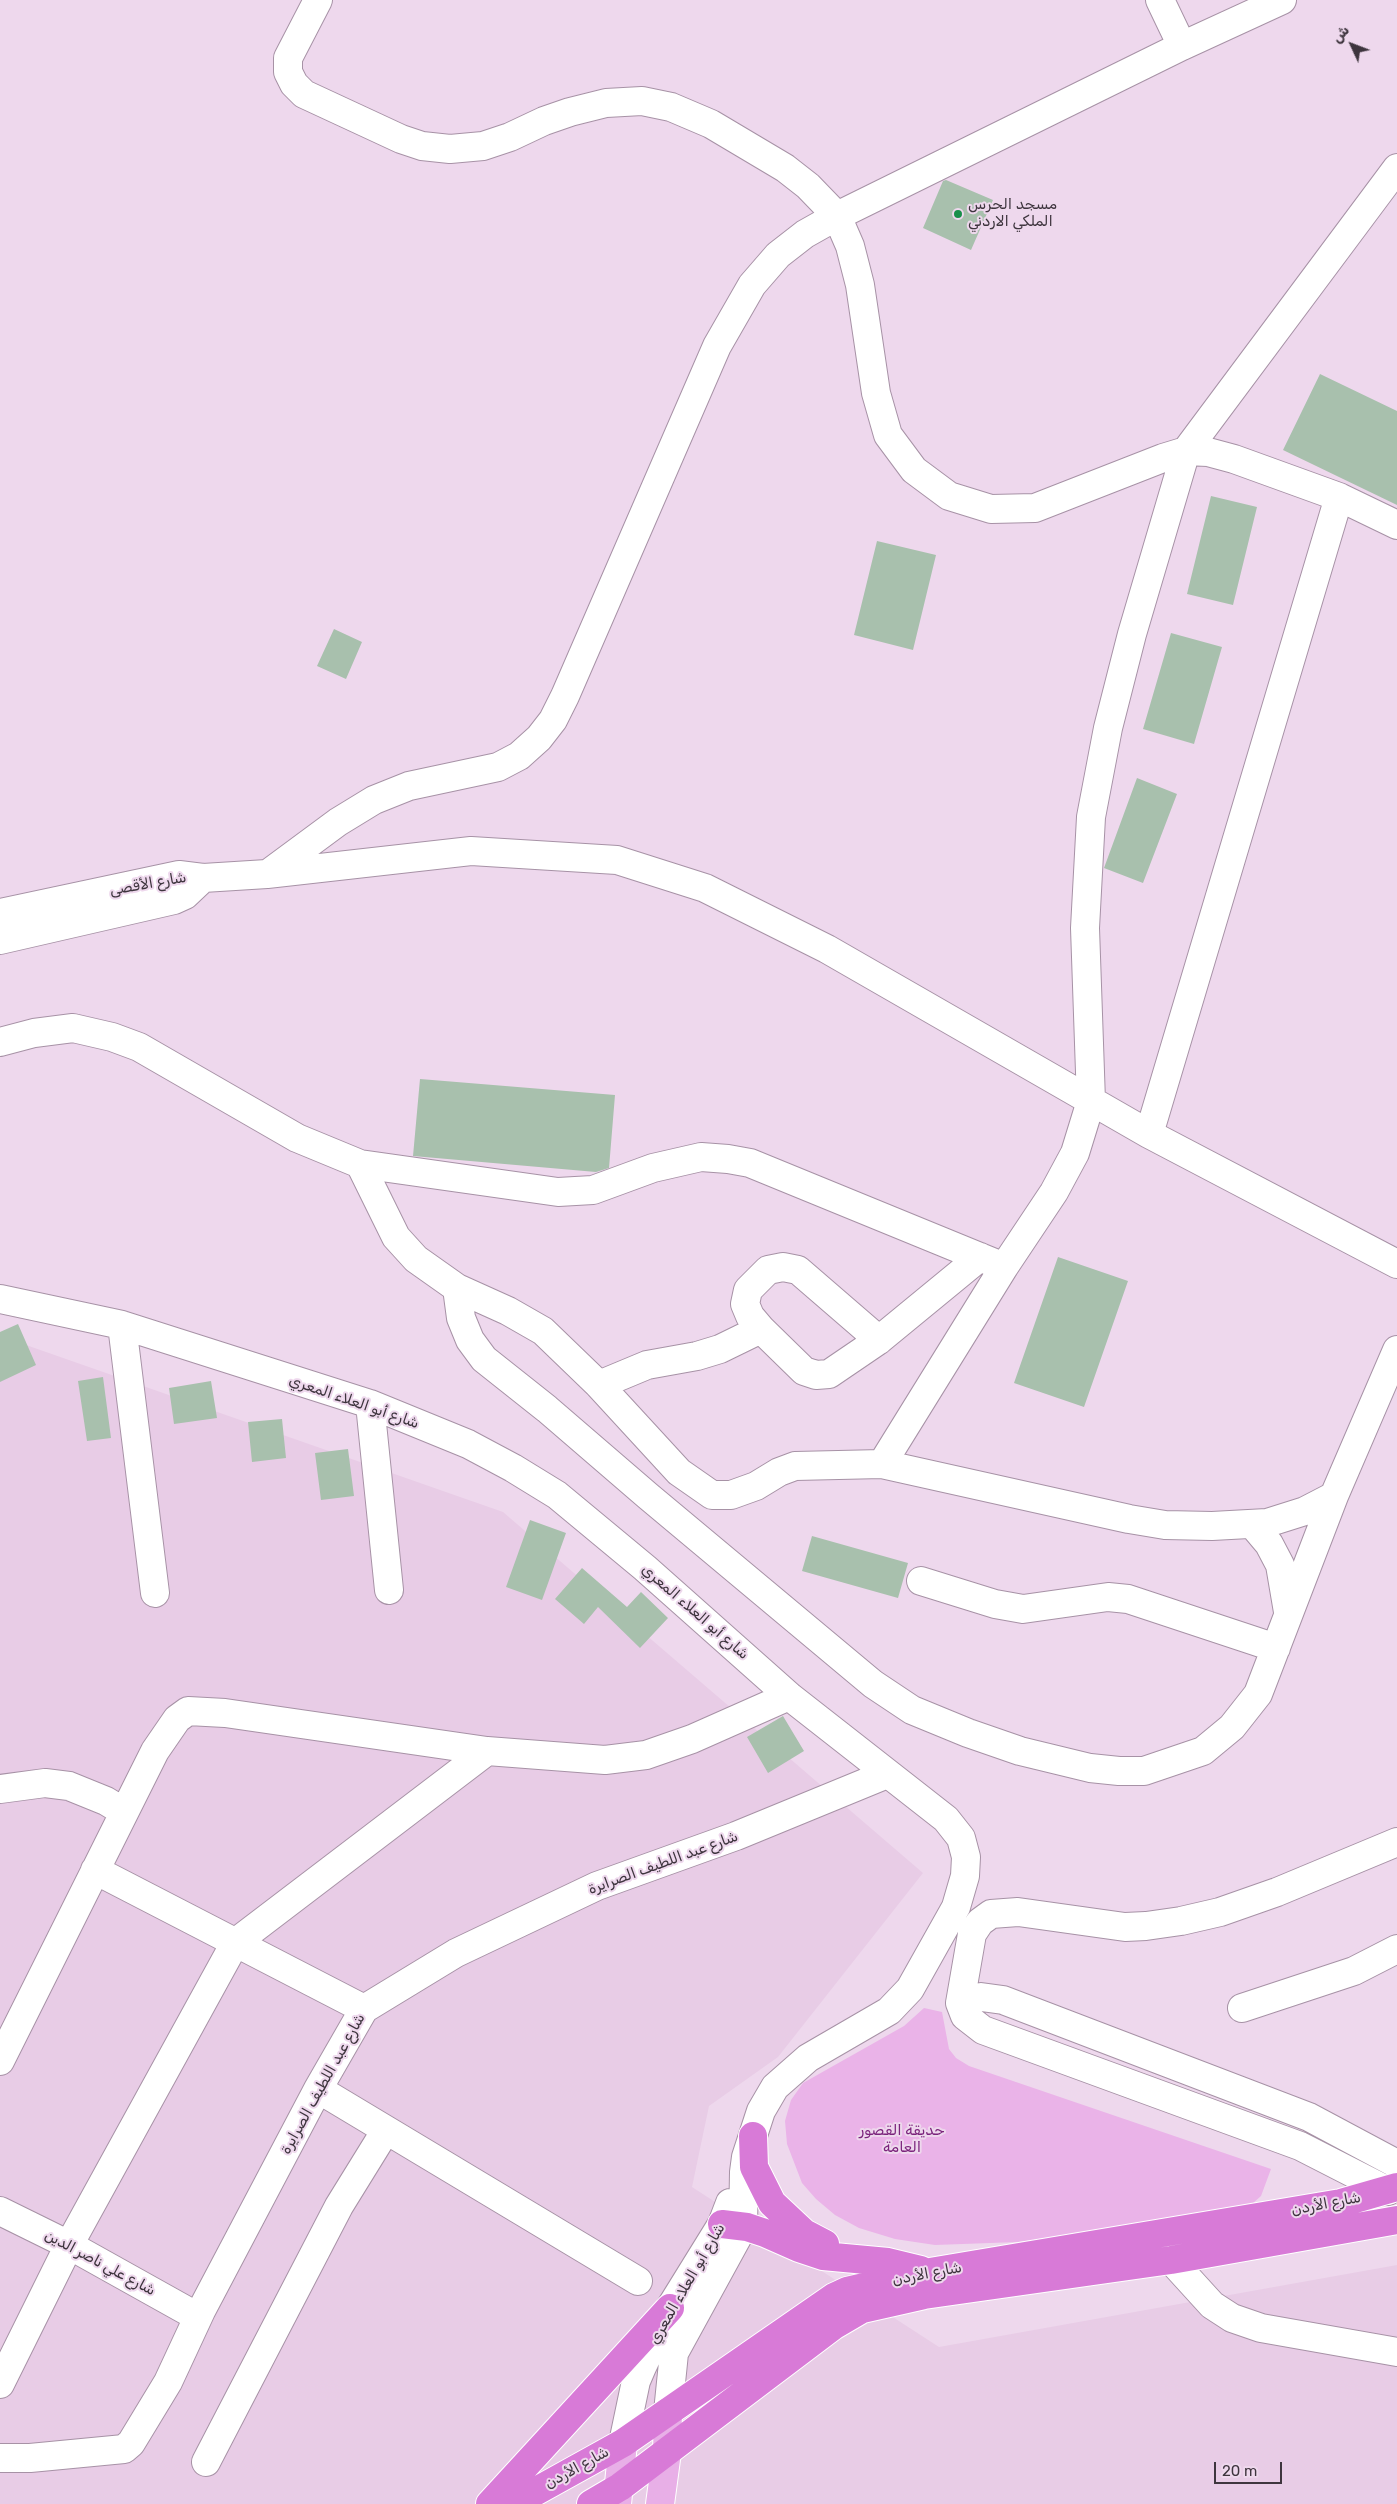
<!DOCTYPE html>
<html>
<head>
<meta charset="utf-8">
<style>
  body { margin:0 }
  #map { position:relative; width:1397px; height:2504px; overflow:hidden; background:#eed8ed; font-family:Rubik,Cairo,sans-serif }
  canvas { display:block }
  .north { position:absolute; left:1327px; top:20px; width:50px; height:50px; -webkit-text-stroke:4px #eed8ed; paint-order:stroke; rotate:313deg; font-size:14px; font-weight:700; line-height:20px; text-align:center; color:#3e353e }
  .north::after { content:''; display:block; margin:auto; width:18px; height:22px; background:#3e353e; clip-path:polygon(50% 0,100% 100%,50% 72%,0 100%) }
  .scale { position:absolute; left:1214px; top:2462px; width:68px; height:22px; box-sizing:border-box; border:2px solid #3e353e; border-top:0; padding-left:6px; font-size:15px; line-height:18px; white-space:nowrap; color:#3e353e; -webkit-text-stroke:4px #eed8ed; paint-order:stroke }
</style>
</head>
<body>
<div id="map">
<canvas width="1397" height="2504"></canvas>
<div class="north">ش</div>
<div class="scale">20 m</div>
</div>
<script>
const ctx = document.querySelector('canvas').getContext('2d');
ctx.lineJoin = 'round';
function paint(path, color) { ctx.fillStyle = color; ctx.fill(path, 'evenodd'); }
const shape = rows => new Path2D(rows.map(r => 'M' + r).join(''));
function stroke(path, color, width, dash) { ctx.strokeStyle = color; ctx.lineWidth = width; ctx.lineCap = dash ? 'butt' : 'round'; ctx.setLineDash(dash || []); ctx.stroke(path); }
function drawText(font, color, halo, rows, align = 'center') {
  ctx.font = font + ' Rubik,Cairo,sans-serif'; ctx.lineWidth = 4; ctx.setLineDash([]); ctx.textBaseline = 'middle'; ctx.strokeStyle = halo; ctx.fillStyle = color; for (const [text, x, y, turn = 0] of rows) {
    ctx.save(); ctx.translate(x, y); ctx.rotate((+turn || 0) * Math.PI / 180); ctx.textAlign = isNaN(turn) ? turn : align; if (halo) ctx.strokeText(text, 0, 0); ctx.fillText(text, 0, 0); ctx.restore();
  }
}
paint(shape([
  [0,1345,26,1345,503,1512,923,1873,778,2057,709,2106,692,2187,939,2347,1397,2265,1397,2504,0,2504]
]), '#e8cce6');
paint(shape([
  [924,2008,942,2012,949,2049,956,2058,969,2066,1271,2169,1261,2196,1242,2213,1018,2242,935,2245,895,2239,859,2228,835,2215,816,2199,802,2183,787,2144,785,2121,791,2100,803,2083,904,2026]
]), '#eab3e8');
paint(shape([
  [946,180,993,200,971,250,923,228,943,181],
  [1320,374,1397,411,1397,505,1283,450],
  [1211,496,1257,507,1233,605,1187,594],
  [877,541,936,555,913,650,854,635],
  [334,629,362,642,346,679,317,666],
  [1171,633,1222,647,1194,744,1143,729],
  [1137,778,1177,794,1143,883,1104,868],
  [420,1079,615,1095,609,1168,596,1172,413,1156],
  [1058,1257,1128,1281,1084,1407,1014,1383],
  [18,1324,36,1365,0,1382,0,1332],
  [103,1377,111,1438,87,1441,78,1381],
  [211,1381,217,1418,174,1424,169,1388],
  [282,1419,286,1458,252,1462,248,1422],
  [348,1449,354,1496,321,1500,315,1453],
  [530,1520,566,1533,542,1600,506,1587],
  [812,1536,908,1563,898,1598,802,1571],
  [582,1568,627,1607,641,1592,668,1618,640,1648,598,1607,584,1624,555,1599],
  [783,1716,804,1751,768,1773,747,1737]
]), '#a8c0ad');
const minor = shape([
  [318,0,288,58,288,72,294,84,304,94,401,139,422,146,450,149,483,146,510,137,544,121,570,112,606,103,642,101,671,107,711,124,785,168,808,186,837,216,850,246,860,285,876,393,888,435,914,470,949,496,991,509,1035,508,1163,458,1186,451,1208,452,1234,459,1339,497,1397,525],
  [1160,0,1182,46],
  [269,873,338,822,374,800,409,786,498,767,519,756,539,738,553,720,565,696,717,346,752,285,778,255,805,234,837,216,1182,46,1282,0],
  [0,913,179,875,203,878,267,874,471,851,617,860,705,888,827,949,1149,1134,1397,1264],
  [0,940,174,900,185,895,203,878],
  [0,1042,34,1033,73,1028,112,1037,139,1047,297,1138,360,1164,558,1192,593,1190,653,1168,701,1157,728,1159,750,1163,1004,1267],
  [1149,1134,1339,497],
  [360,1164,396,1237,416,1259,457,1288,508,1311,543,1331,599,1385,679,1472,712,1495,731,1495,756,1486,779,1472,795,1466,882,1464,1129,1519,1165,1525,1212,1526,1267,1523,1305,1511,1334,1496],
  [457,1288,461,1318,470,1340,484,1359,547,1409,648,1496,873,1684,912,1710,968,1733,1020,1751,1090,1768,1119,1771,1144,1771,1203,1751,1232,1727,1258,1694,1334,1496,1397,1350],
  [0,1299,122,1325,370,1404,468,1444,513,1468,557,1495,645,1568,789,1696,946,1819,961,1838,966,1857,965,1876,956,1907,910,1989,889,2011,808,2058,775,2087,761,2111,746,2157,744,2172,743,2227,674,2353,668,2412],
  [122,1325,155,1593],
  [879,1340,798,1270,783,1267,768,1270,748,1290,745,1304,750,1316,761,1329,804,1371,816,1375,829,1374,879,1340,980,1257],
  [599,1385,647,1365,697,1356,720,1349,761,1329],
  [370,1404,389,1590],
  [882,1464,1004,1267,1054,1192,1075,1153,1091,1101,1085,928,1091,817,1108,728,1132,634,1186,451,1397,168],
  [1253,1525,1269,1544,1280,1565,1288,1612],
  [921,1581,995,1604,1023,1609,1108,1597,1128,1599,1276,1648],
  [0,1789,45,1783,69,1786,106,1801,124,1812],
  [95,1870,364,2009],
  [960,2003,981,1997,1003,2000,1309,2117,1397,2164],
  [1242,2008,1354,1971,1397,1949],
  [0,2061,155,1751,177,1719,188,1711,225,1713,487,1751,605,1760,646,1755,692,1739,789,1696],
  [318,2089,638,2281],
  [1388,2191,1300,2146,983,2030,965,2016,960,2003,972,1934,980,1922,991,1914,1018,1912,1125,1927,1146,1926,1181,1921,1220,1912,1277,1892,1397,1842],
  [0,2211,69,2245,198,2317],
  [1171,2260,1212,2305,1232,2318,1261,2328,1397,2352],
  [0,2384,69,2245,235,1943,487,1751],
  [623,2443,636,2381,642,2367,670,2308,722,2224,730,2203],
  [0,2458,30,2458,124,2449,131,2443,168,2382,201,2311,318,2089,364,2009,456,1953,597,1886,736,1836,887,1774],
  [206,2462,339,2206,386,2130]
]);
const major = shape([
  [617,2504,623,2443],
  [660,2504,667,2452,668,2412]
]);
const highway = shape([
  [753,2136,754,2167,772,2203,804,2233,825,2244],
  [722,2224,747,2227,765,2233,799,2248,823,2256,888,2262,921,2270],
  [490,2504,670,2308],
  [513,2504,623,2443,834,2297,847,2291,930,2272,1341,2203,1397,2187],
  [591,2504,620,2487,833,2326,862,2309,924,2295,1171,2260,1397,2220]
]);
stroke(minor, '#a792a6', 30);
stroke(major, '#fff', 30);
stroke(highway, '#fff', 30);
stroke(minor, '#fff', 28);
stroke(major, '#e8afe7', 28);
stroke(highway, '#d87ad7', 28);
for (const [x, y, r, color] of [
  [958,214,5,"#188f4a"]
]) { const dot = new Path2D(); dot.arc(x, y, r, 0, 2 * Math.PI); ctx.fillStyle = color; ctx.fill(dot); stroke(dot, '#eed8ed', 2); }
drawText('15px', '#3e353e', '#eed8ed', [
  ["مسجد الحرس",968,205],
  ["الملكي الاردني",968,222]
], 'left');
drawText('15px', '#3e353e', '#eed8ed', [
  ["شارع الأقصى",148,884,-10],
  ["شارع أبو العلاء المعري",354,1402,19],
  ["شارع أبو العلاء المعري",695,1612,41],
  ["شارع عبد اللطيف الصرايرة",663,1863,-20],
  ["شارع عبد اللطيف الصرايرة",323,2084,-61],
  ["شارع الأردن",1326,2204,-11],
  ["شارع علي ناصر الدين",100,2263,28],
  ["شارع الأردن",927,2274,-11],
  ["شارع أبو العلاء المعري",687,2284,-60],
  ["شارع الأردن",577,2468,-29]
]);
drawText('15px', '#7b247c', '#eed8ed', [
  ["حديقة القصور",902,2131],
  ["العامة",902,2148]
]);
</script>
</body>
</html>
